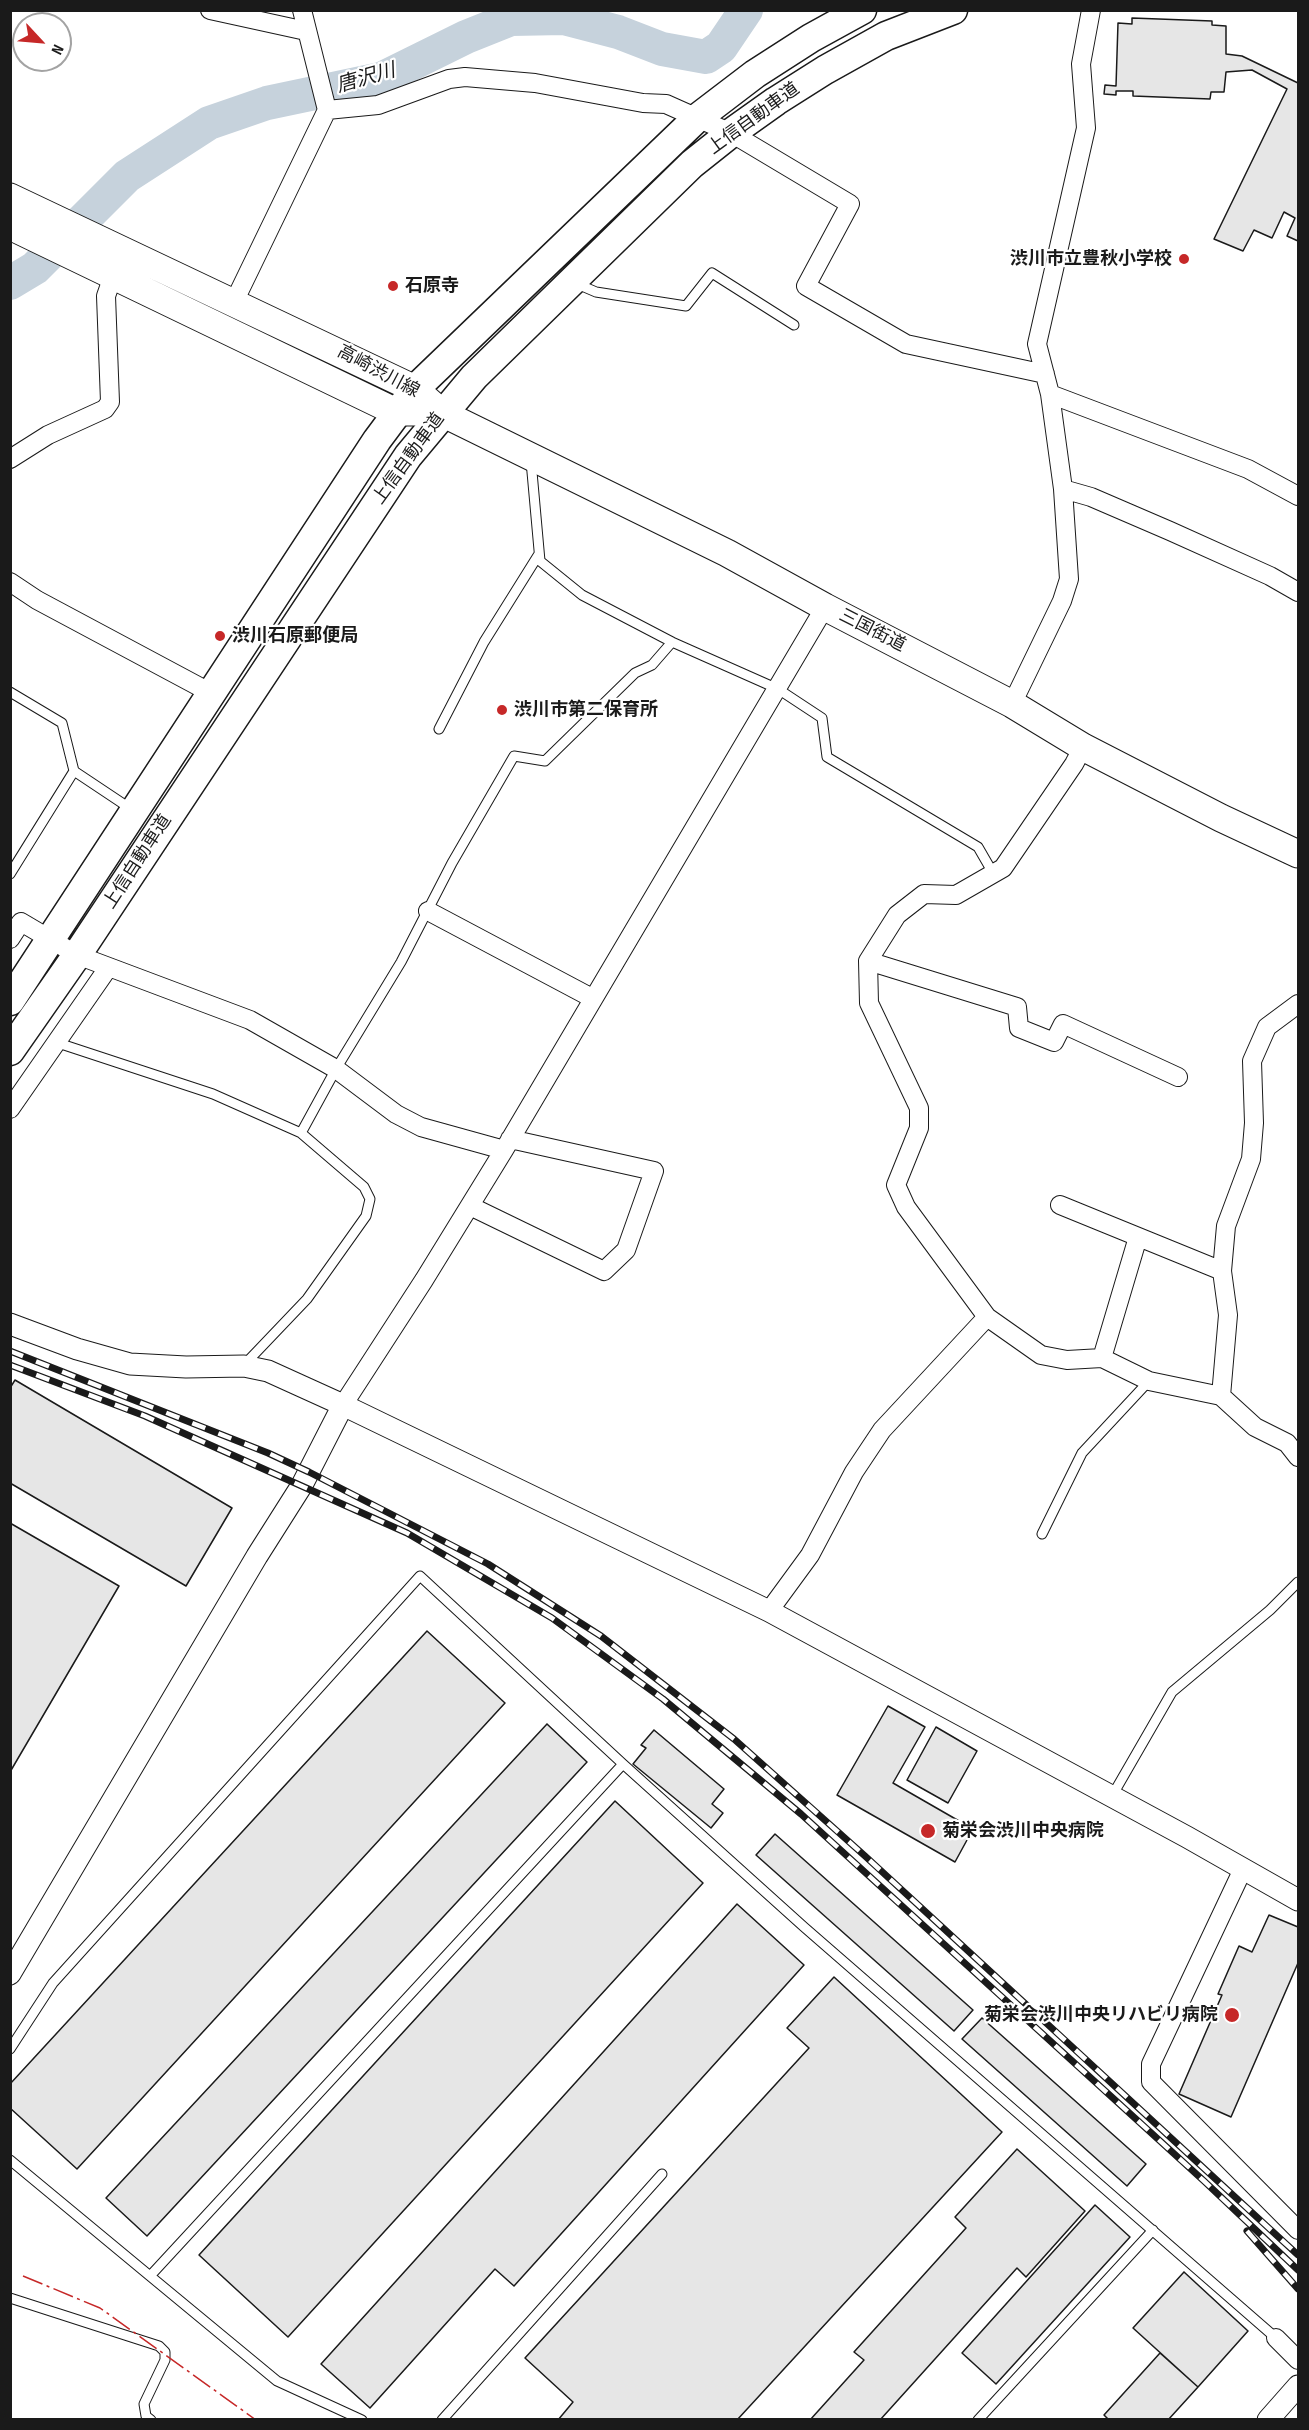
<!DOCTYPE html>
<html>
<head>
<meta charset="utf-8">
<style>
  body { margin:0 }
  #map { position:relative; width:1309px; height:2430px; overflow:hidden; background:#fff; font-family:"Sofia Sans Condensed",sans-serif }
  canvas { display:block }
  .frame { position:absolute; inset:0; border:12px solid #1a1a1a; pointer-events:none }
  .north { position:absolute; left:12px; top:12px; width:60px; height:60px; box-sizing:border-box; background:#fff; border:2px solid #a3a3a3; border-radius:50%; rotate:116deg; font-size:16px; font-weight:700; line-height:24px; text-align:center; color:#1a1a1a }
  .north::after { content:''; display:block; margin:auto; width:21px; height:27px; background:#c62828; clip-path:polygon(50% 0,100% 100%,50% 72%,0 100%) }
</style>
</head>
<body>
<div id="map">
<canvas width="1309" height="2430"></canvas>
<div class="frame"></div>
<div class="north">N</div>
</div>
<script>
const ctx = document.querySelector('canvas').getContext('2d');
ctx.lineJoin = 'round';
const shape = rows => new Path2D(rows.map(r => 'M' + r).join(''));
function stroke(path, color, width, dash) { ctx.strokeStyle = color; ctx.lineWidth = width; ctx.lineCap = dash ? 'butt' : 'round'; ctx.setLineDash(dash || []); ctx.stroke(path); }
function paint(path, color) { ctx.fillStyle = color; ctx.fill(path, 'evenodd'); }
function drawText(font, color, halo, rows, align = 'center') {
  ctx.font = font + ' "Sofia Sans Condensed","Noto Sans JP",sans-serif'; ctx.lineWidth = 4.5; ctx.setLineDash([]); ctx.textBaseline = 'middle'; ctx.strokeStyle = halo; ctx.fillStyle = color; for (const [text, x, y, turn = 0] of rows) {
    ctx.save(); ctx.translate(x, y); ctx.rotate((+turn || 0) * Math.PI / 180); ctx.textAlign = isNaN(turn) ? turn : align; if (halo) ctx.strokeText(text, 0, 0); ctx.fillText(text, 0, 0); ctx.restore();
  }
}
stroke(shape([
  [10,283,35,268,127,176,209,123,267,103,381,79,466,37,511,19,564,18,618,32,662,49,706,57,721,47,746,10]
]), '#c6d2dc', 34);
const building = shape([
  [1132,18,1212,21,1212,25,1226,26,1226,54,1242,56,1298,83,1298,241,1287,236,1295,218,1284,212,1272,238,1254,230,1243,251,1214,239,1287,89,1252,70,1226,72,1224,92,1211,92,1210,99,1133,96,1133,91,1116,91,1116,95,1104,94,1105,85,1116,86,1118,23,1132,24,1132,18],
  [15,1380,232,1508,186,1586,10,1483,10,1388,15,1380],
  [10,1523,119,1586,10,1772,10,1523],
  [427,1631,505,1703,77,2169,10,2108,10,2084,427,1631],
  [888,1706,925,1727,893,1783,973,1829,955,1862,837,1795,888,1706],
  [547,1724,587,1762,147,2236,106,2198,547,1724],
  [936,1727,977,1751,948,1803,907,1780,936,1727],
  [654,1730,724,1789,712,1804,723,1813,711,1828,633,1764,646,1748,641,1745,654,1730],
  [615,1801,703,1883,288,2337,199,2255,615,1801],
  [775,1834,973,2010,954,2031,756,1855,775,1834],
  [737,1904,804,1965,514,2286,495,2269,370,2408,321,2364,737,1904],
  [1269,1915,1298,1927,1298,1963,1231,2117,1179,2094,1222,1995,1218,1994,1239,1946,1252,1952,1269,1915],
  [834,1977,1002,2132,737,2420,558,2420,573,2402,525,2358,809,2048,787,2028,834,1977],
  [982,2018,1146,2164,1127,2186,962,2039,982,2018],
  [1017,2149,1085,2211,1026,2277,1017,2268,880,2420,810,2420,864,2360,854,2352,966,2228,955,2217,1017,2149],
  [1095,2205,1130,2237,996,2384,962,2353,1095,2205],
  [1184,2272,1248,2331,1198,2387,1133,2328,1184,2272],
  [1160,2353,1198,2387,1168,2420,1109,2420,1104,2415,1160,2353]
]);
paint(building, '#e6e6e6');
stroke(building, '#1a1a1a', 1.5);
const service = shape([
  [575,283,596,292,686,306,712,273,794,325],
  [531,461,540,561,582,595,672,642],
  [10,692,62,723,74,771],
  [439,729,484,642,539,554],
  [10,874,74,771,131,809],
  [55,1042,213,1094,301,1133,364,1187,370,1199,366,1216,307,1299,245,1364],
  [301,1133,336,1069,401,962,452,863,514,756,545,761,635,673,652,665,672,642,778,689,822,718,827,757,978,847,993,873],
  [1042,1534,1082,1453,1149,1381],
  [1112,1796,1172,1692,1270,1610,1298,1582],
  [10,2049,53,1983,420,1576,623,1764,804,1927,1276,2338],
  [10,2160,150,2276,623,1764],
  [150,2276,277,2381,362,2420],
  [10,2298,159,2346,165,2352,165,2360,144,2404,146,2416,151,2420],
  [442,2420,662,2174],
  [978,2420,1153,2230]
]);
const minor = shape([
  [210,10,306,31],
  [327,110,378,105,449,79,465,77,535,83,643,103,666,104,731,133,850,204,806,286,906,344,1045,374],
  [234,302,327,110,302,10],
  [1050,394,1248,469,1298,496],
  [10,459,48,435,105,409,110,402,106,296,113,276],
  [1063,489,1091,497,1170,531,1270,576,1298,592],
  [10,582,37,600,211,693],
  [1012,704,1062,601,1069,579,1063,489,1050,394,1037,344,1086,128,1081,64,1091,10],
  [1083,747,1074,764,1003,868,956,895,924,894,897,915,868,961,869,1003,919,1108,919,1128,896,1185,906,1207,987,1317,1041,1355,1067,1360,1102,1358,1149,1381,1221,1396,1255,1427,1287,1443,1298,1457],
  [428,911,592,998],
  [10,939,21,922,77,955,250,1020,336,1069,396,1114,421,1127,504,1150],
  [868,961,1017,1007,1019,1028,1054,1042,1063,1024,1178,1077],
  [10,1109,108,968],
  [1060,1205,1222,1271],
  [470,1206,604,1271,626,1250,654,1171,510,1139],
  [1102,1358,1138,1237],
  [1221,1396,1228,1315,1222,1271,1226,1226,1251,1159,1254,1123,1252,1061,1267,1027,1298,1004],
  [343,1405,424,1280,504,1150,825,607],
  [769,1611,810,1555,854,1472,882,1430,987,1317],
  [1243,1869,1151,2064,1151,2082,1298,2230],
  [1276,2338,1298,2360]
]);
const tertiary = shape([
  [10,1324,77,1349,130,1364,186,1367,244,1366,268,1371,343,1405],
  [10,1974,257,1556,302,1485,343,1405,769,1611,1187,1837,1298,1900],
  [1268,2420,1298,2386]
]);
const primary = shape([
  [10,197,415,389,442,413,727,553,825,607,1012,704,1083,747,1221,818,1298,854],
  [10,226,396,412,420,412]
]);
const trunk = shape([
  [10,1001,377,440,415,389,696,119,755,74,811,38,862,10],
  [10,1051,77,955,408,456,474,377,692,164,731,133,776,101,825,70,886,36,953,10]
]);
stroke(service, '#1a1a1a', 11);
stroke(minor, '#1a1a1a', 20);
stroke(tertiary, '#1a1a1a', 23);
stroke(primary, '#1a1a1a', 29);
stroke(trunk, '#1a1a1a', 31);
stroke(service, '#fff', 9);
stroke(minor, '#fff', 18);
stroke(tertiary, '#fff', 21);
stroke(primary, '#fff', 27);
stroke(trunk, '#fff', 28);
const rail = shape([
  [10,1351,268,1453,309,1472,488,1564,601,1636,734,1739,865,1856,1298,2255],
  [10,1365,145,1416,407,1533,552,1618,663,1699,801,1814,1204,2181,1298,2270],
  [1247,2231,1298,2289]
]);
stroke(rail, '#1a1a1a', 7);
stroke(rail, '#fff', 4.5, [14]);
stroke(shape([
  [23,2276,100,2308,256,2420]
]), '#c62828', 1.5, [21, 4.5, 3, 4.5]);
for (const [x, y, r, color] of [
  [1184,259,6,"#c62828"],
  [393,286,6,"#c62828"],
  [220,636,6,"#c62828"],
  [502,710,6,"#c62828"],
  [928,1831,8,"#c62828"],
  [1232,2015,8,"#c62828"]
]) { const dot = new Path2D(); dot.arc(x, y, r, 0, 2 * Math.PI); ctx.fillStyle = color; ctx.fill(dot); stroke(dot, '#fff', 2); }
drawText('18px', '#1a1a1a', '#fff', [
  ["上信自動車道",754,119,-36],
  ["高崎渋川線",378,372,28],
  ["上信自動車道",409,459,-54],
  ["三国街道",872,631,27],
  ["上信自動車道",138,862,-57]
]);
drawText('bold 18px', '#1a1a1a', '#fff', [
  ["渋川市立豊秋小学校",1172,259,"right"],
  ["石原寺",405,286],
  ["渋川石原郵便局",232,636],
  ["渋川市第二保育所",514,710],
  ["菊栄会渋川中央病院",942,1831],
  ["菊栄会渋川中央リハビリ病院",1218,2015,"right"]
], 'left');
drawText('italic 20px', '#1a1a1a', '#fff', [
  ["唐沢川",366,79,-16]
]);
</script>
</body>
</html>
